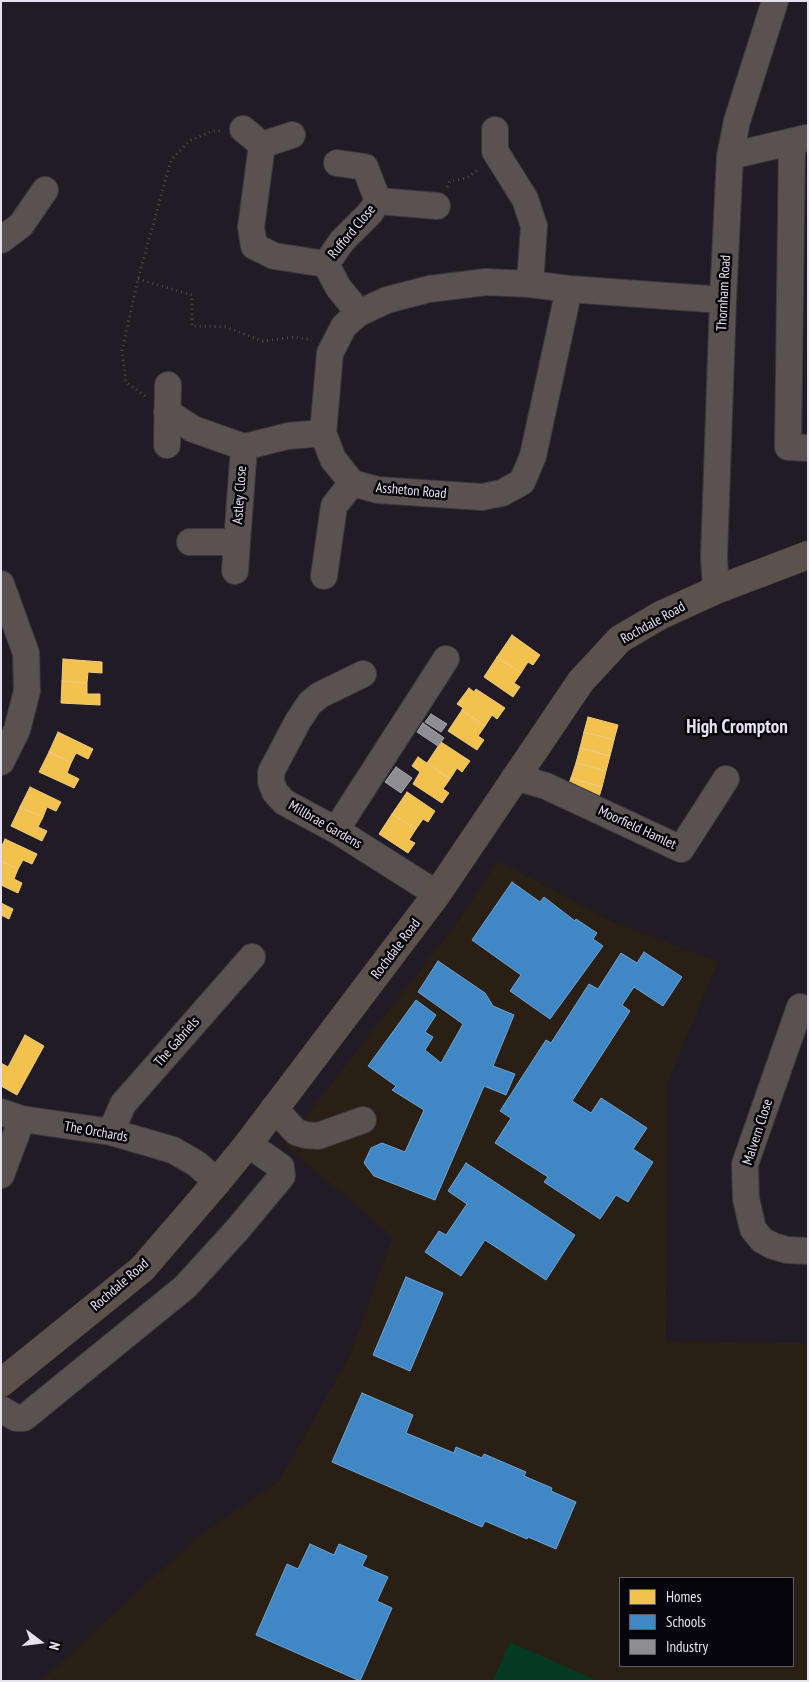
<!DOCTYPE html>
<html>
<head>
<meta charset="utf-8">
<style>
  body { margin:0 }
  #map { position:relative; width:809px; height:1682px; overflow:hidden; background:#201b25; font-family:"PT Sans Narrow",sans-serif }
  canvas { display:block }
  .frame { position:absolute; inset:0; border:2px solid #e6e1ee; pointer-events:none }
  .legend { position:absolute; left:619px; top:1577px; width:175px; height:90px; box-sizing:border-box; background:#07050c; border:1px solid #605d66; margin:0; padding:6px 9px; list-style:none; font-size:15px; color:#e6e1ee }
  .legend li { display:flex; align-items:center; gap:10px; height:25px }
  .legend b { width:25px; border:1px solid #605d66 }
  .north { position:absolute; left:15px; top:1617px; width:50px; height:50px; -webkit-text-stroke:4px #07050c; paint-order:stroke; rotate:105deg; font-size:14px; font-weight:700; line-height:20px; text-align:center; color:#e6e1ee }
  .north::after { content:''; display:block; margin:auto; width:18px; height:22px; background:#e6e1ee; clip-path:polygon(50% 0,100% 100%,50% 72%,0 100%) }
</style>
</head>
<body>
<div id="map">
<canvas width="809" height="1682"></canvas>
<div class="frame"></div>
<ul class="legend">
<li><b style="height:14px;background:#f2c14e"></b>Homes</li>
<li><b style="height:14px;background:#3f88c5"></b>Schools</li>
<li><b style="height:14px;background:#8d8d92"></b>Industry</li>
</ul>
<div class="north">N</div>
</div>
<script>
const ctx = document.querySelector('canvas').getContext('2d');
ctx.lineJoin = 'round';
function paint(path, color) { ctx.fillStyle = color; ctx.fill(path, 'evenodd'); }
const shape = rows => new Path2D(rows.map(r => 'M' + r).join(''));
function stroke(path, color, width, dash) { ctx.strokeStyle = color; ctx.lineWidth = width; ctx.lineCap = dash ? 'butt' : 'round'; ctx.setLineDash(dash || []); ctx.stroke(path); }
function drawText(font, color, halo, rows, align = 'center') {
  ctx.font = font + ' "PT Sans Narrow",sans-serif'; ctx.lineWidth = 5; ctx.setLineDash([]); ctx.textBaseline = 'middle'; ctx.strokeStyle = halo; ctx.fillStyle = color; for (const [text, x, y, turn = 0] of rows) {
    ctx.save(); ctx.translate(x, y); ctx.rotate((+turn || 0) * Math.PI / 180); ctx.textAlign = isNaN(turn) ? turn : align; if (halo) ctx.strokeText(text, 0, 0); ctx.fillText(text, 0, 0); ctx.restore();
  }
}
paint(shape([
  [498,861,611,921,718,962,667,1083,666,1341,808,1343,808,1681,41,1681,195,1539,279,1481,350,1355,393,1237,284,1144,451,931],
  [620,1578,793,1578,793,1666,620,1666]
]), '#2a1f15');
paint(shape([
  [510,1642,598,1681,493,1681]
]), '#043922');
const homes = shape([
  [512,635,540,655,533,665,528,662,521,673,497,657,512,635],
  [497,657,521,673,514,683,520,687,513,697,484,677,497,657],
  [63,659,102,662,102,673,88,672,87,683,62,681,63,659],
  [62,681,87,683,87,694,100,694,100,705,61,703,62,681],
  [469,688,474,692,476,689,505,708,497,719,492,715,485,726,462,710,463,708,457,704,469,688],
  [462,710,485,726,478,736,484,740,477,750,448,731,462,710],
  [588,717,618,725,614,740,584,732,588,717],
  [58,732,93,749,88,759,76,753,71,763,49,752,58,732],
  [584,732,614,740,610,756,580,748,584,732],
  [441,742,470,761,462,772,457,768,450,779,427,763,441,742],
  [580,748,610,756,606,771,576,763,580,748],
  [49,752,71,763,67,773,79,779,74,788,39,772,49,752],
  [418,757,450,779,443,789,449,793,442,803,413,784,420,772,412,766,418,757],
  [576,763,606,771,602,787,571,778,576,763],
  [571,778,602,787,597,804,565,794,571,778],
  [30,787,61,802,56,811,47,807,43,817,20,807,30,787],
  [407,792,435,811,428,822,423,819,416,829,392,814,407,792],
  [20,807,43,817,38,827,47,831,42,841,11,826,20,807],
  [392,814,416,829,409,840,415,843,408,853,379,834,392,814],
  [5,839,37,854,32,864,23,860,18,869,1,861,1,848,5,839],
  [1,861,18,869,14,879,22,883,18,893,1,885,1,861],
  [1,903,13,909,9,919,1,915,1,903],
  [25,1035,44,1046,17,1095,1,1086,1,1063,8,1067,25,1035]
]);
paint(homes, '#f2c14e');
stroke(homes, '#eecb7e', 1);
const schools = shape([
  [512,882,540,902,544,897,575,921,576,919,597,933,593,939,603,946,550,1019,510,991,521,975,472,940,512,882],
  [644,952,682,977,663,1006,634,987,622,1005,630,1011,572,1101,591,1113,601,1098,647,1128,633,1149,653,1162,628,1202,616,1195,600,1219,544,1182,548,1177,495,1143,511,1118,500,1111,546,1040,551,1043,589,984,598,989,621,953,637,963,644,952],
  [438,961,485,993,493,1006,514,1015,493,1066,515,1074,506,1095,484,1086,435,1200,374,1176,364,1163,371,1148,382,1143,405,1152,424,1110,392,1090,396,1086,368,1066,416,1000,436,1015,425,1032,433,1037,425,1050,441,1063,463,1024,418,992,438,961],
  [466,1163,575,1235,546,1280,485,1240,461,1276,425,1252,439,1231,446,1235,467,1204,448,1191,466,1163],
  [406,1277,443,1293,410,1371,373,1355,406,1277],
  [362,1393,413,1415,406,1433,454,1453,456,1447,482,1458,484,1454,526,1472,524,1476,552,1488,551,1491,576,1502,556,1549,528,1537,527,1539,485,1521,482,1527,332,1462,362,1393],
  [310,1544,334,1555,339,1544,367,1556,362,1566,388,1577,377,1601,392,1608,360,1681,256,1635,287,1564,298,1569,310,1544]
]);
paint(schools, '#3f88c5');
stroke(schools, '#71a3d1', 1);
const industry = shape([
  [431,714,447,724,441,732,425,722,431,714],
  [423,723,444,738,438,746,417,732,423,723],
  [396,767,412,778,401,793,385,782,396,767]
]);
paint(industry, '#8d8d92');
stroke(industry, '#a8a6ae', 1);
const minor = shape([
  [243,129,262,145,251,227,254,246,274,256,326,264,338,287,359,313],
  [495,130,495,151,525,199,534,226,530,284],
  [792,142,788,447,808,448],
  [262,145,292,135],
  [730,156,807,138],
  [337,163,365,167,378,201],
  [1,240,21,225,45,190],
  [326,264,342,241,370,213,378,201,437,206],
  [569,289,533,456,522,482,502,493,482,497,378,490,352,483,333,459,323,433,330,353,344,326,359,313,387,300,429,289,486,282,530,284,569,289,723,300],
  [167,412,193,429,244,447,288,436,323,433],
  [167,445,168,385],
  [190,542,237,542,235,571],
  [237,542,244,447],
  [324,576,334,506,352,483],
  [1,584,26,653,27,691,17,730,1,762],
  [716,590,714,557,723,300,730,156,737,121,775,1],
  [363,674,320,695,310,703,298,721,271,772,271,782,275,792,284,802,336,830,437,894],
  [515,777,546,786,681,849,726,779],
  [336,830,446,659],
  [800,1007,745,1164,746,1199,753,1229,762,1240,773,1246,787,1250,808,1251],
  [274,1108,296,1132,306,1135,318,1136,363,1120],
  [1,1112,22,1119,111,1132,173,1150,197,1164,217,1182],
  [111,1132,123,1104,252,957],
  [1,1175,22,1119],
  [1,1409,16,1418,24,1418,185,1287,237,1230,282,1176,281,1167,248,1144]
]);
const major = shape([
  [1,1383,142,1269,217,1182,248,1144,437,894,581,681,620,639,661,615,716,590,808,555]
]);
stroke(minor, '#3c3840', 28);
stroke(major, '#3c3840', 29);
stroke(shape([
  [447,187,450,181,467,178,479,169],
  [138,279,192,295,192,326,225,327,263,341,294,337,312,340],
  [145,396,126,382,122,350,138,279,171,160,189,141,213,131,220,131]
]), '#534c4d', 3, [1, 4]);
stroke(minor, '#5a5250', 26);
stroke(major, '#5d514c', 28);
drawText('14px', '#e6e1ee', '#07050c', [
  ["Rufford Close",352,232,-50],
  ["Thornham Road",724,293,-87],
  ["Assheton Road",411,491,5],
  ["Astley Close",240,495,-86],
  ["Rochdale Road",653,623,-29],
  ["Millbrae Gardens",325,825,30],
  ["Moorfield Hamlet",637,828,25],
  ["Rochdale Road",396,949,-53],
  ["The Gabriels",177,1042,-49],
  ["The Orchards",96,1132,10],
  ["Malvern Close",758,1132,-72],
  ["Rochdale Road",120,1285,-41]
]);
drawText('bold 19px', '#e6e1ee', '#07050c', [
  ["High Crompton",737,728]
]);
</script>
</body>
</html>
